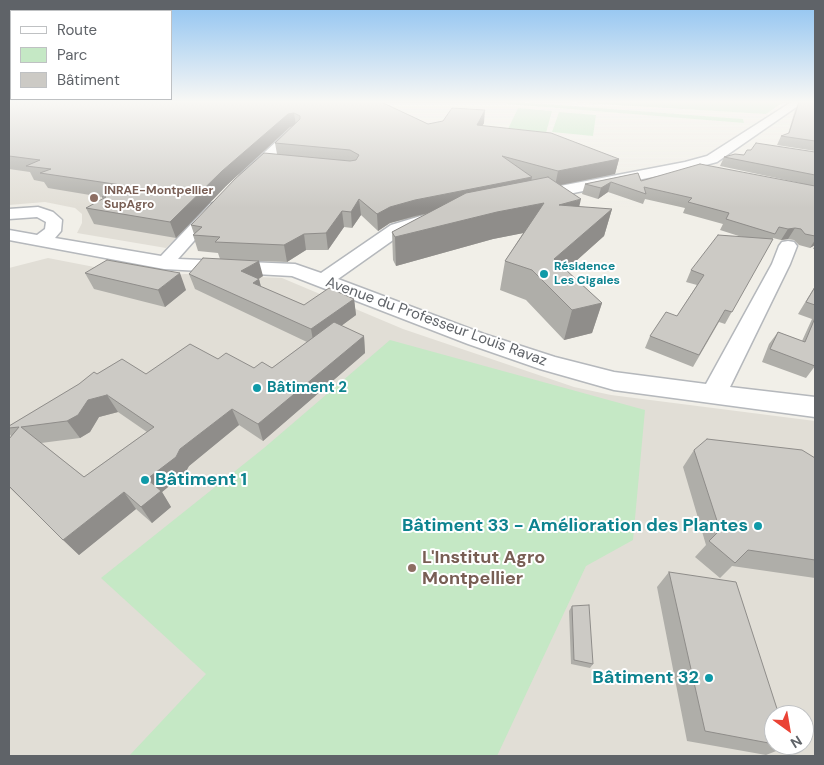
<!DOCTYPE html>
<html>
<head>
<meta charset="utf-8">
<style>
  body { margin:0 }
  #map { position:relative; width:824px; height:765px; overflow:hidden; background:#f1efe8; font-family:"DM Sans",sans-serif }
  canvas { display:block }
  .frame { position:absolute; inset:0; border:10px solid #5f6368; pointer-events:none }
  .legend { position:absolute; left:10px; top:10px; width:162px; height:90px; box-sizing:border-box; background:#fff; border:1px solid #bfc1c3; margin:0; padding:6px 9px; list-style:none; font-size:15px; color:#5f6368 }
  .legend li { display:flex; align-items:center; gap:10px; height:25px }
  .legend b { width:25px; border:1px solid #bfc1c3 }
  .north { position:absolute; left:764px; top:705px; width:50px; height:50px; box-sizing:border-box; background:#fff; border:1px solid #bfc1c3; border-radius:50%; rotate:148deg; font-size:14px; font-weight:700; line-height:20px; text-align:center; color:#5f6368 }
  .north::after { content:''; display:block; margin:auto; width:18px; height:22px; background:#ea4335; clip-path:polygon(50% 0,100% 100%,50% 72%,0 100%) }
</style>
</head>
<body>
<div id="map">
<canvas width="824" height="765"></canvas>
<div class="frame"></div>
<ul class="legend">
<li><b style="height:6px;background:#fff"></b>Route</li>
<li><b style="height:14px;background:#c5e8c5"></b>Parc</li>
<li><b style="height:14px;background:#cccac5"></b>Bâtiment</li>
</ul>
<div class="north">N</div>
</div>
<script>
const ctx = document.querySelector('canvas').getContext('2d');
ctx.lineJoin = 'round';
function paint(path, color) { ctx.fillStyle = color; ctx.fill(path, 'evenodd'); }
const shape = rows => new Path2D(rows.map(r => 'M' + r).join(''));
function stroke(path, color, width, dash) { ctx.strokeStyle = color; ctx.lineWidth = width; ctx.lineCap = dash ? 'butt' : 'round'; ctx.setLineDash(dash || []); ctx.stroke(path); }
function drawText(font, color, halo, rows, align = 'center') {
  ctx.font = font + ' "DM Sans",sans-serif'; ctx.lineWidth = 4; ctx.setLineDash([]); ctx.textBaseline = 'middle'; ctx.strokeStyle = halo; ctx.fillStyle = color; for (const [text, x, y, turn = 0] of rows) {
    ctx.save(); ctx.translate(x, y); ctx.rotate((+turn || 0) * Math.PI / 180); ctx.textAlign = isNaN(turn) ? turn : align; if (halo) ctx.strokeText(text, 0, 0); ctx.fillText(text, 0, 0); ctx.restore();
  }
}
paint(shape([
  [9,161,174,202,211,205,166,248,77,233,82,223,82,214,75,208,45,202,9,205],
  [48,258,151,278,185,274,282,278,403,329,574,387,611,395,815,421,815,756,9,756,9,268],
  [774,715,804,715,804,745,774,745]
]), '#e1ded6');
paint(shape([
  [507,101,743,119,744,123,507,104],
  [550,101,785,101,766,114],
  [518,108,552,111,546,133,508,129],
  [559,112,596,115,593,136,552,132],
  [390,340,645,410,633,540,586,566,497,756,129,756,206,674,101,578,264,448]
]), '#c5e8c5');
const minor = shape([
  [793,101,805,101,717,162,687,170,534,201,529,199,526,196,529,193,534,191,685,162,707,156,793,101],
  [295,127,301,130,251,180,241,180,239,177,241,174,291,128,295,127],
  [216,202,222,204,224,207,178,259,295,264,321,273,391,225,424,215,430,217,432,220,430,223,403,233,338,279,484,334,555,357,614,372,706,384,772,264,779,246,782,242,788,241,794,242,797,246,790,264,730,387,815,397,815,417,614,390,540,369,468,344,292,276,164,269,9,240,9,230,37,235,45,229,46,222,37,217,9,219,9,209,38,207,53,212,62,220,61,231,55,238,161,256,210,204,216,202]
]);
stroke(minor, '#b5b8bc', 3);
paint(minor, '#fff');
paint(shape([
  [9,101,377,101,428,124,484,123,482,126,619,159,615,174,561,185,579,207,612,209,604,236,566,270,602,303,592,333,564,340,526,300,500,290,505,261,523,233,493,239,396,266,393,260,392,232,427,214,390,223,378,231,361,215,352,228,344,227,328,250,306,250,287,262,234,260,263,276,259,279,261,287,304,305,354,299,356,315,341,326,364,336,365,353,263,441,239,425,189,466,185,473,162,492,171,507,152,523,136,509,79,555,9,487,11,436,9,433,9,426,97,374,146,374,218,359,254,368,272,368,307,342,195,289,189,274,220,259,218,253,198,251,193,235,194,234,191,225,277,154,275,143,292,126,290,127,226,186,176,238,94,224,86,208,103,199,102,197,48,188,44,182,34,180,30,172,9,169],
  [118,412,147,432,84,477,41,443,80,438,90,432,99,417],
  [815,101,815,151,777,145,781,136,788,134,795,110,799,102],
  [751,150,815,152,815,249,813,249,815,245,810,248,799,245,794,240,788,239,781,240,773,238,725,324,719,322,693,367,645,348,650,336,677,316,697,285,686,282,691,270,742,237,720,230,723,224,683,213,685,208,645,199,643,204,608,192,598,199,582,194,585,184,638,173,641,181,800,183,720,166,724,157,744,155],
  [85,273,186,290,165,307,94,289],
  [815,286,815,366,806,378,762,362,769,344,778,332,802,341,812,319,798,314],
  [694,450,815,458,815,578,732,566,720,578,695,557,706,545,683,467],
  [669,572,774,715,774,745,789,745,789,746,766,755,687,741,657,587],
  [572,606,593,664,590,668,571,664,569,611]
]), '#afaea9');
paint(shape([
  [485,110,484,123,476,138,477,125],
  [294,113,296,125,290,127,226,186,176,238,170,222,222,171,288,114],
  [619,159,615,174,555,186,558,171],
  [532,177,529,192,415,216,390,223,378,231,377,214,390,207,415,200],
  [611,182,608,192,598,199,601,188],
  [359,199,361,215,352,228,351,212],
  [581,199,575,225,559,205],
  [544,203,539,230,493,239,396,266,395,237,497,212],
  [612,209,604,236,548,286,554,259],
  [342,211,344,227,328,250,326,233],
  [795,228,788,239,781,240,788,229],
  [304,234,306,250,287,262,284,245],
  [815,240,815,245,810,248],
  [259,261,263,276,245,287,241,271],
  [180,273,186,290,165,307,158,290],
  [259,279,263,295,253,283],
  [354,299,356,315,314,346,311,329],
  [602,303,592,333,564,340,572,310],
  [364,336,365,353,263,441,258,424],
  [107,395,118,412,99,417,90,432,80,438,67,421,88,400],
  [232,409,239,425,189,466,185,473,162,492,171,507,152,523,141,507,147,479,180,449],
  [124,492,136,509,79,555,63,540]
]), '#8f8d8a');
const building = shape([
  [17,101,379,101,428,124,443,121,452,108,485,110,477,125,551,133,619,159,558,171,502,156,532,177,415,200,390,207,377,214,359,199,351,212,342,211,326,233,304,234,284,245,215,242,220,237,193,235,202,227,191,225,235,179,264,153,350,161,356,160,359,155,350,150,275,143,300,119,300,116,294,113,288,114,222,171,170,222,86,208,106,197,102,197,121,185,40,173,51,169,26,166,40,160,9,156,9,103,17,101],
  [801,101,815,101,815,141,781,136,789,133,799,102,801,101],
  [756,143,815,152,815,175,724,157,735,154,744,155,747,150,751,150,756,143],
  [700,164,815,186,815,236,805,234,801,229,795,228,788,229,779,227,775,234,726,219,729,213,688,202,692,198,644,187,646,194,611,182,601,188,585,184,638,173,641,181,700,164],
  [548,177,581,199,559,205,612,209,554,259,602,303,572,310,532,270,505,261,544,203,497,212,395,237,392,232,466,193,548,177],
  [718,235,773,239,732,312,725,310,699,355,650,336,666,312,677,316,704,275,691,270,718,235],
  [203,258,259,261,241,271,259,279,253,283,304,305,329,288,354,299,311,329,189,274,203,258],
  [107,260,180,273,158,290,85,273,107,260],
  [815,287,815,305,806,302,815,287],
  [815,318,815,366,770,349,778,332,805,342,815,318],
  [334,322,364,336,258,424,232,409,180,449,176,457,147,479,161,491,141,507,124,492,63,540,9,486,9,439,19,427,9,428,9,426,79,384,94,372,97,374,122,359,146,374,190,344,218,359,226,353,254,368,262,362,272,368,334,322],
  [107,395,154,427,84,477,21,427,67,421,78,415,88,400,107,395],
  [707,439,802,450,815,458,815,560,748,550,735,563,709,541,720,530,694,450,707,439],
  [669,572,736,582,779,715,774,715,774,744,705,731,669,572],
  [589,605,593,664,574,660,572,606,589,605]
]);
paint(building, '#cccac5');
stroke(building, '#8f8d8a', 1);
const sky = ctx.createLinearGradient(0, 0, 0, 208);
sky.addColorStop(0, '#8fc3f1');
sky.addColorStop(0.49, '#f9f8f5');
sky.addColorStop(1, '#f9f8f500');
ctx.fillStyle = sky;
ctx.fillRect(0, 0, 824, 208);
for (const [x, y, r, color] of [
  [94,198,5,"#8d6e63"],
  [544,274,5,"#0f9aa8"],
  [257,388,5,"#0f9aa8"],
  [145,480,5,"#0f9aa8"],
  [758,526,5,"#0f9aa8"],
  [412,568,5,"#8d6e63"],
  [709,678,5,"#0f9aa8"]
]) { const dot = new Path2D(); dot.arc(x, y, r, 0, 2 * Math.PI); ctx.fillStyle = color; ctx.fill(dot); stroke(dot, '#fff', 2); }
drawText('bold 12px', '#785e54', '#fff', [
  ["INRAE-Montpellier",104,191],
  ["SupAgro",104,205]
], 'left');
drawText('bold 12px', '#0d838f', '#fff', [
  ["Résidence",554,267],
  ["Les Cigales",554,281]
], 'left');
drawText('15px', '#5f6368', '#fff', [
  ["Avenue du Professeur Louis Ravaz",436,322,20]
]);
drawText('bold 15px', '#0d838f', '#fff', [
  ["Bâtiment 2",267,388]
], 'left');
drawText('bold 18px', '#0d838f', '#fff', [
  ["Bâtiment 1",155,480,"left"],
  ["Bâtiment 33 - Amélioration des Plantes",748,526],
  ["Bâtiment 32",699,678]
], 'right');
drawText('bold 18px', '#785e54', '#fff', [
  ["L'Institut Agro",422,558],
  ["Montpellier",422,579]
], 'left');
</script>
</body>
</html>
